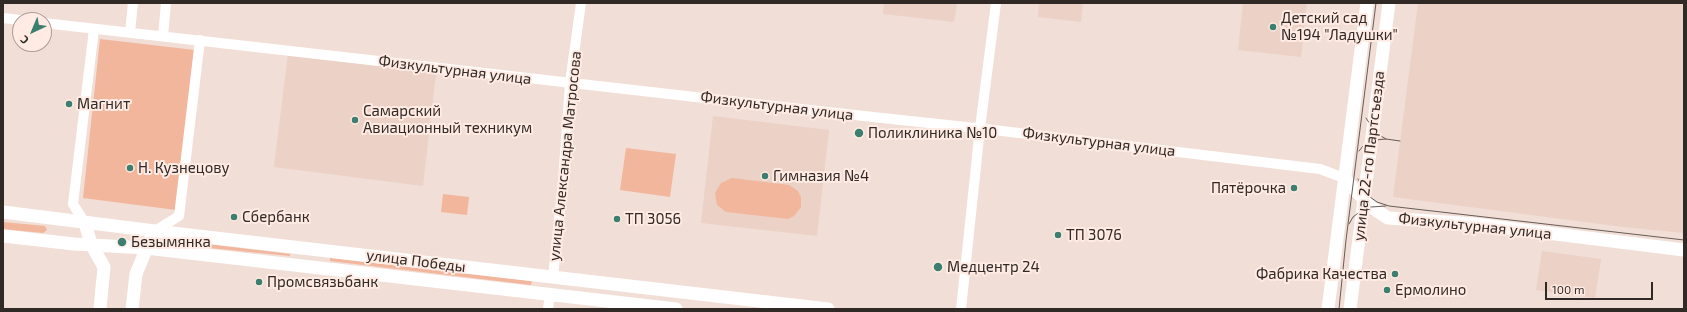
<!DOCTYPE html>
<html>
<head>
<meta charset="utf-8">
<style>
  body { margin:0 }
  #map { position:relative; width:1687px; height:312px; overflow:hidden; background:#f1ded6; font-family:"Exo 2",sans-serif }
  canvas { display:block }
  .frame { position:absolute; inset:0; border:4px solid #302926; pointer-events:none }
  .north { position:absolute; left:12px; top:12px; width:40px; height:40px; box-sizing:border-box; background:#ffebe3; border:1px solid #ac9d97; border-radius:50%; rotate:224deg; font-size:11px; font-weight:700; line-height:16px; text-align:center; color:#302926 }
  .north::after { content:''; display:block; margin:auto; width:14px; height:18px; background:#3c7e6f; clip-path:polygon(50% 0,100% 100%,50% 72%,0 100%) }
  .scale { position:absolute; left:1545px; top:282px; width:108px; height:18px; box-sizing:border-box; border:2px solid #302926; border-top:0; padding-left:5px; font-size:12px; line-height:14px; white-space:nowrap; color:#302926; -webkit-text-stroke:3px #ffebe3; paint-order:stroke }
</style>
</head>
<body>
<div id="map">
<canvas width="1687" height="312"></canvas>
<div class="frame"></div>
<div class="north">С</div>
<div class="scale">100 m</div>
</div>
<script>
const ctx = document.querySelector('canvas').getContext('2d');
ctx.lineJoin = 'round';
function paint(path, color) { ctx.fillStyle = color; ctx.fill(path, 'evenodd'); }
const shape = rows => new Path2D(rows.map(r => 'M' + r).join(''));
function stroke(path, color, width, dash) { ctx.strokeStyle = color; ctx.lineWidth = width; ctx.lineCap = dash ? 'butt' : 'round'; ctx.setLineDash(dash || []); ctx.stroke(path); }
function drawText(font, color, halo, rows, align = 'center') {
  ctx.font = font + ' "Exo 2",sans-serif'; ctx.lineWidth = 4; ctx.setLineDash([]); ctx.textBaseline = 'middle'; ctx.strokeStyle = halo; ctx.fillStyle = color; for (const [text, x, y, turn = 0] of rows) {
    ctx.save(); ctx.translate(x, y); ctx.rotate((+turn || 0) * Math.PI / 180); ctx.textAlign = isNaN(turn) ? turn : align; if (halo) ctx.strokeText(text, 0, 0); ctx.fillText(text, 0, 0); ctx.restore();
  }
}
paint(shape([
  [884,3,957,3,954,22,883,14],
  [1039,3,1083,3,1081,22,1038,17],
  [1243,3,1307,3,1301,57,1238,50],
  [1418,3,1684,3,1684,233,1623,227,1393,197],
  [288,54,436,73,423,186,274,167],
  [713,116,829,130,817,236,701,223],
  [1542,251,1601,259,1595,298,1536,290]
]), '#ebd1c6');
paint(shape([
  [100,39,195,50,176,210,83,198],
  [626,148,676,154,670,197,620,190],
  [732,178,789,185,798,191,801,197,801,207,794,216,788,219,726,212,717,205,715,193,721,183],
  [443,194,469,197,467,215,441,212],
  [3,222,45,226,47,230,43,233,3,229],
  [190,242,290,254,290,256,189,246],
  [330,258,532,281,531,285,330,261]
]), '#f2b69c');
stroke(shape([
  [3,18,20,20],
  [44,23,836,113,994,130,1320,169,1344,178],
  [130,32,133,3],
  [163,36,166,3],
  [85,223,73,204,94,29],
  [155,231,179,216,200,40],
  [553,277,563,181,570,83,581,3],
  [548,309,550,294],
  [961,309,980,128,996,3]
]), '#fff', 10);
stroke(shape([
  [1344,178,1371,207,1388,218,1475,224,1684,250],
  [3,212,155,231,828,309],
  [85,223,91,244,104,267,100,309],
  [3,236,74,244,146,248,676,309],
  [132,309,136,274,150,240],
  [1328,309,1367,3],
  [1350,309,1389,3]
]), '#fff', 13);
stroke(shape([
  [1366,118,1376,133,1386,139],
  [1359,151,1363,146,1375,140,1386,139,1400,141],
  [1358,179,1361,187,1370,197,1377,202,1389,206,1684,240],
  [1349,224,1353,217,1362,210,1371,207,1386,206],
  [1339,309,1346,240,1376,3]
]), '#665c57', 1);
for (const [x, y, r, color] of [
  [1273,27,4,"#3c7e6f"],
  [69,104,4,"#3c7e6f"],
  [355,120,4,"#3c7e6f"],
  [859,133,5,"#3c7e6f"],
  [130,168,4,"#3c7e6f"],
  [765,176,4,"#3c7e6f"],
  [1294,188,4,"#3c7e6f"],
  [234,217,4,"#3c7e6f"],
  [617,219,4,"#3c7e6f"],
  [1058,235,4,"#3c7e6f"],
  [122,242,5,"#3c7e6f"],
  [938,267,5,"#3c7e6f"],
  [1395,274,4,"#3c7e6f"],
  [259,282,4,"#3c7e6f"],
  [1387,290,4,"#3c7e6f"]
]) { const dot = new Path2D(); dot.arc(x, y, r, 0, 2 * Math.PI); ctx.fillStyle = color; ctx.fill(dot); stroke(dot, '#ffebe3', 1.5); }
drawText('15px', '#302926', '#ffebe3', [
  ["Детский сад",1281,18],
  ["№194 \"Ладушки\"",1281,35],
  ["Магнит",77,104],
  ["Самарский",363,111],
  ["Авиационный техникум",363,128],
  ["Поликлиника №10",868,133],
  ["Н. Кузнецову",138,168],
  ["Гимназия №4",773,176],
  ["Пятёрочка",1286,188,"right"],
  ["Сбербанк",242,217],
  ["ТП 3056",625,219],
  ["ТП 3076",1066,235],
  ["Безымянка",131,242],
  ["Медцентр 24",947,267],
  ["Фабрика Качества",1387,274,"right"],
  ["Промсвязьбанк",267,282],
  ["Ермолино",1395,290]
], 'left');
drawText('15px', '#302926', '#ffebe3', [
  ["Физкультурная улица",455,70,7],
  ["Физкультурная улица",777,106,7],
  ["Физкультурная улица",1099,142,7],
  ["улица Александра Матросова",565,156,-84],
  ["улица 22-го Партсъезда",1369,156,-83],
  ["Физкультурная улица",1475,226,6],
  ["улица Победы",416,261,7]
]);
</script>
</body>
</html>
